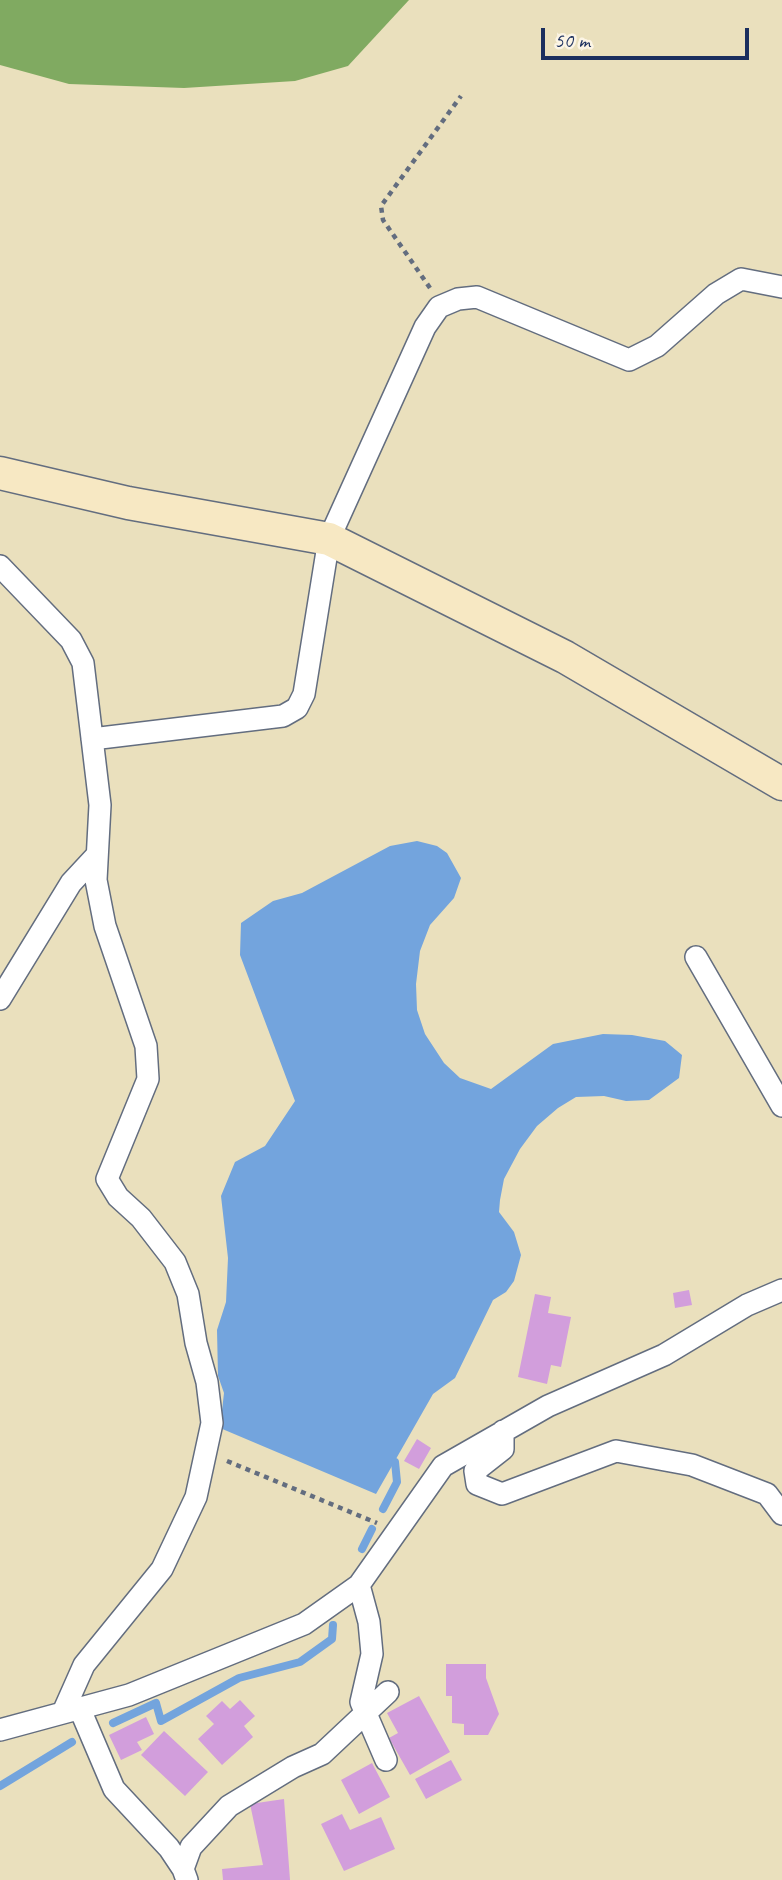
<!DOCTYPE html>
<html>
<head>
<meta charset="utf-8">
<style>
  body { margin:0 }
  #map { position:relative; width:782px; height:1880px; overflow:hidden; background:#eae0bd; font-family:Caveat,sans-serif }
  canvas { display:block }
  .scale { position:absolute; left:541px; top:28px; width:208px; height:32px; box-sizing:border-box; border:4px solid #1b2f5e; border-top:0; padding-left:9px; font-size:21px; line-height:24px; white-space:nowrap; color:#1b2f5e; -webkit-text-stroke:5px #fcf5e5; paint-order:stroke }
</style>
</head>
<body>
<div id="map">
<canvas width="782" height="1880"></canvas>
<div class="scale">50 m</div>
</div>
<script>
const ctx = document.querySelector('canvas').getContext('2d');
ctx.lineJoin = 'round';
function paint(path, color) { ctx.fillStyle = color; ctx.fill(path, 'evenodd'); }
const shape = rows => new Path2D(rows.map(r => 'M' + r).join(''));
function stroke(path, color, width, dash) { ctx.strokeStyle = color; ctx.lineWidth = width; ctx.lineCap = dash ? 'butt' : 'round'; ctx.setLineDash(dash || []); ctx.stroke(path); }
paint(shape([
  [0,0,409,0,348,66,295,81,184,88,69,84,0,65]
]), '#80aa61');
paint(shape([
  [417,841,437,846,447,853,461,878,454,898,430,925,420,951,416,984,417,1010,425,1034,444,1063,460,1078,491,1089,553,1044,603,1034,632,1035,665,1041,682,1055,679,1078,649,1100,626,1101,604,1096,576,1097,558,1108,537,1126,520,1149,504,1179,500,1200,499,1212,514,1232,521,1255,514,1281,506,1292,493,1300,455,1378,433,1394,376,1494,220,1428,224,1393,218,1376,217,1330,226,1302,228,1258,221,1196,235,1162,265,1146,295,1101,240,955,241,923,273,901,302,893,390,846]
]), '#73a4dd');
stroke(shape([
  [383,1509,397,1482,395,1462],
  [362,1549,372,1529],
  [113,1723,156,1703,161,1721,239,1678,300,1662,332,1639,333,1625],
  [0,1786,72,1742]
]), '#73a4dd', 8);
paint(shape([
  [689,1290,692,1305,675,1308,673,1293],
  [535,1294,551,1297,548,1313,571,1317,561,1367,551,1365,547,1384,518,1377],
  [417,1439,431,1448,419,1469,404,1461],
  [446,1664,486,1664,486,1678,499,1714,488,1735,464,1735,464,1724,452,1723,452,1696,446,1696],
  [419,1696,450,1752,410,1775,389,1738,398,1733,387,1713],
  [240,1700,255,1716,244,1726,253,1737,222,1765,198,1739,214,1724,206,1716,222,1701,230,1709],
  [146,1717,154,1734,137,1742,142,1750,121,1760,109,1735],
  [164,1731,208,1772,185,1796,141,1755],
  [451,1760,462,1780,426,1799,415,1779],
  [372,1763,390,1797,359,1814,341,1780],
  [284,1799,290,1880,223,1880,222,1869,263,1865,250,1804],
  [342,1814,350,1830,381,1817,395,1849,344,1871,321,1824]
]), '#d29edc');
const street = shape([
  [0,566,71,640,83,663,100,805,96,880,105,926,146,1046,148,1079,107,1179,118,1197,141,1218,175,1262,188,1294,196,1343,207,1382,212,1423,196,1497,162,1569,84,1665,64,1710],
  [92,739,283,716,297,708,304,694,329,539,425,327,439,307,458,299,477,297,629,360,657,346,716,294,741,279,782,287],
  [696,957,782,1106],
  [0,999,71,883,97,855],
  [503,1431,503,1449,475,1471,477,1484,502,1494,616,1451,692,1465,767,1494,782,1514],
  [359,1585,369,1622,372,1654,361,1702,386,1760],
  [79,1707,114,1789,169,1848,183,1869],
  [0,1730,129,1695,304,1624,359,1585,443,1466,548,1406,664,1355,747,1305,782,1290],
  [187,1880,183,1869,191,1847,229,1806,293,1767,322,1754,388,1692]
]);
const secondary = shape([
  [0,473,128,503,329,539,565,657,782,784]
]);
stroke(street, '#636d7f', 24);
stroke(secondary, '#636d7f', 35);
stroke(shape([
  [430,288,383,220,381,206,461,96],
  [227,1461,377,1523]
]), '#636d7f', 4.5, [5, 5]);
stroke(street, '#fff', 21);
stroke(secondary, '#f7e8c3', 32);
</script>
</body>
</html>
